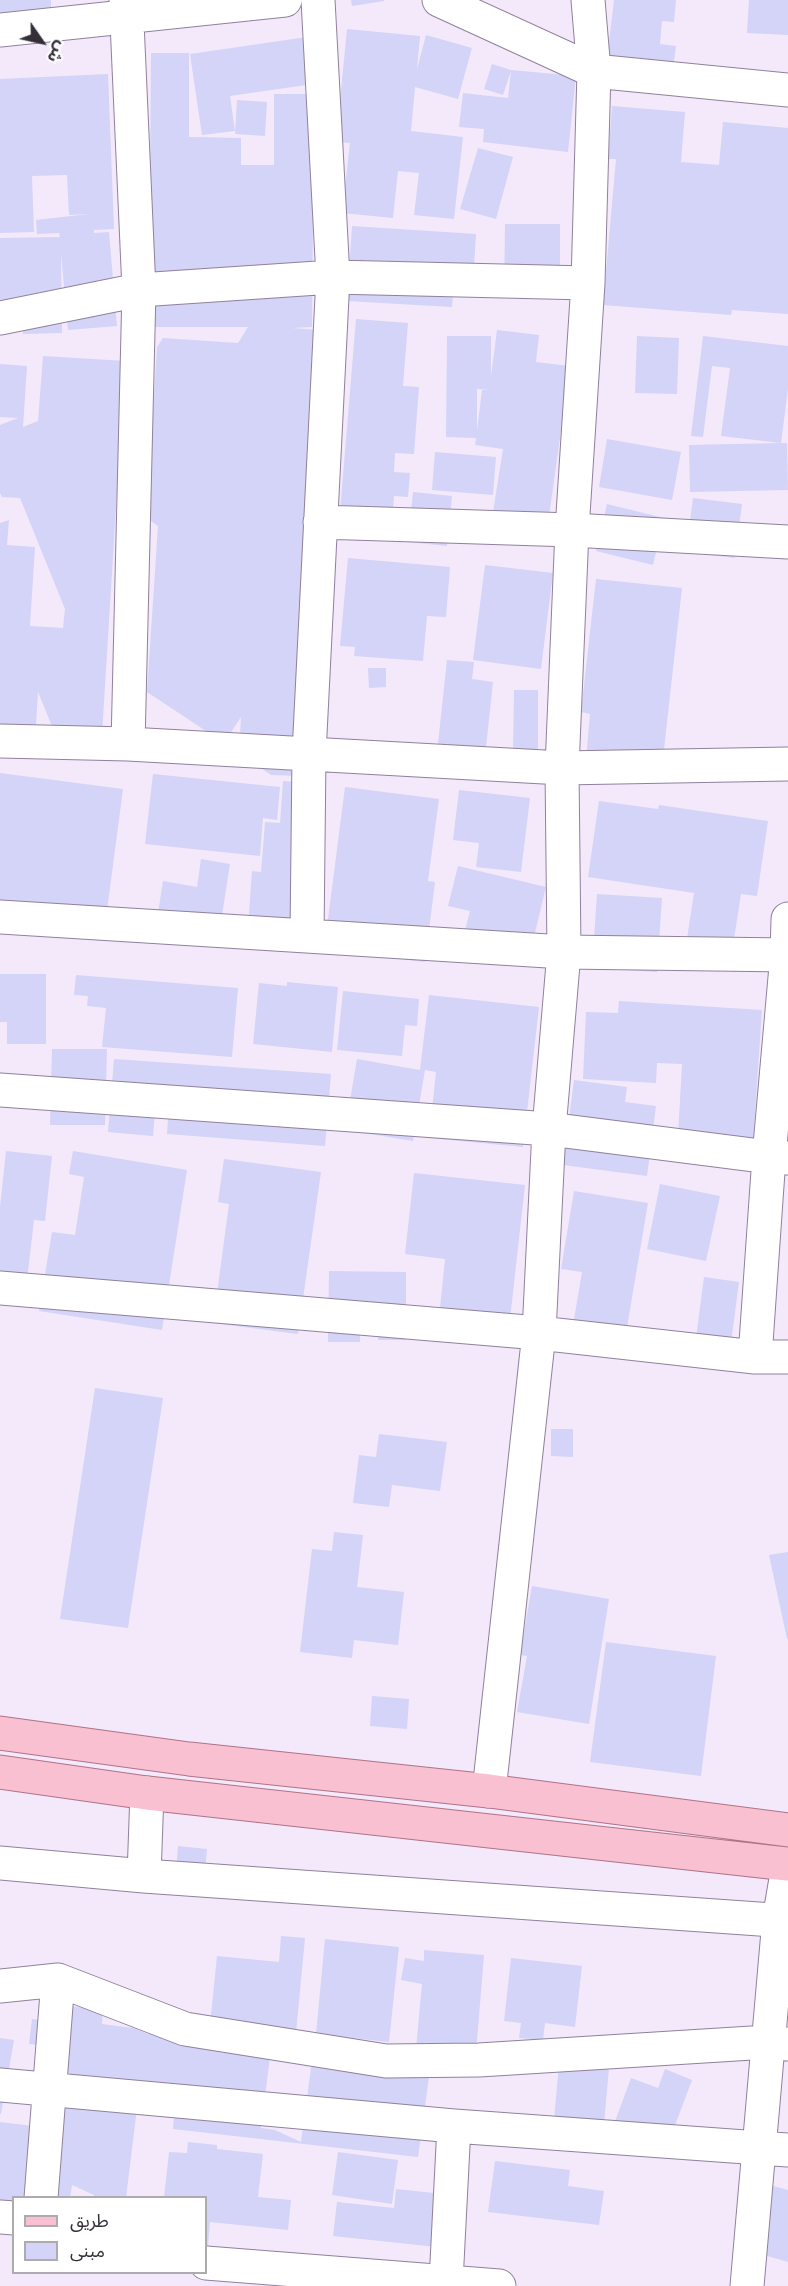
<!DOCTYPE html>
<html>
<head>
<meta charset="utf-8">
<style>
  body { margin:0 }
  #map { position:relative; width:788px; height:2286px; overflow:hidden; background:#f3e9fb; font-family:Poppins,"Noto Sans Arabic",sans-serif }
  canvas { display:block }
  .legend { position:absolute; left:12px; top:2196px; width:195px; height:78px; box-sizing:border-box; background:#fff; border:2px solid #aeabb0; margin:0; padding:8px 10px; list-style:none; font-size:18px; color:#342e39 }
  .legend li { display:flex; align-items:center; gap:12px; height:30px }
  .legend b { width:30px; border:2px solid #aeabb0 }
  .north { position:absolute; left:12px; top:12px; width:60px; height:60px; -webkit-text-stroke:4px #fff; paint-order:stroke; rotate:124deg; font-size:16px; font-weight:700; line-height:24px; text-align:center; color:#342e39 }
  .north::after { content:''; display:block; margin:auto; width:21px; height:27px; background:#342e39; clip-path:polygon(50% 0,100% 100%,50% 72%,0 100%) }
</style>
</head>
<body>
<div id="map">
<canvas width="788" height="2286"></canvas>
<ul class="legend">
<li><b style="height:8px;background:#f8c0d1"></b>طريق</li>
<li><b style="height:16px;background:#d3d4f7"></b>مبنى</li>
</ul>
<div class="north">ش</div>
</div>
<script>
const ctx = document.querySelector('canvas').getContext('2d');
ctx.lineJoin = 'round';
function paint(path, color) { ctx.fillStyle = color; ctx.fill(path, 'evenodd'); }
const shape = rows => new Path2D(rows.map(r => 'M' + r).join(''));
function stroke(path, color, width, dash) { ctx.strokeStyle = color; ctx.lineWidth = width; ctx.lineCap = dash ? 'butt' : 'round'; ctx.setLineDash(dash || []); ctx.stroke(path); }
paint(shape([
  [0,0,51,0,50,42,21,41,23,13,4,12,2,47,0,46],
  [351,0,384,0,384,1,352,6],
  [614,0,676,0,674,22,662,21,660,44,676,46,672,76,606,68],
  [749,0,788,0,788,35,747,33],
  [347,29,420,36,417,69,426,35,472,48,458,99,415,87,411,131,463,137,454,219,414,215,419,173,398,171,393,218,342,213,350,143,336,142],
  [307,37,313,84,230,96,235,131,202,135,190,54],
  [151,53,189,53,189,137,241,138,241,165,274,165,274,94,314,94,312,327,292,328,319,330,300,776,271,775,239,753,241,717,224,743,147,692,158,526,135,510,149,475,157,347,163,338,238,343,248,327,149,327],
  [492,64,511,70,576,76,568,152,483,142,484,129,459,127,463,93,508,98,511,71,503,95,484,89],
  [108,74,114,229,94,230,94,233,109,232,117,326,68,330,61,253,62,333,23,334,23,311,0,311,0,238,60,237,59,233,37,234,36,220,89,214,69,215,67,175,32,176,34,232,0,233,0,79],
  [237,100,267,102,265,136,235,134],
  [612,106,685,112,681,162,719,165,723,122,788,128,788,314,732,310,731,315,603,305,616,159,608,159],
  [478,148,513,157,496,219,460,209],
  [505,224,560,224,560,297,504,297],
  [352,226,476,234,474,267,455,266,452,307,347,301],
  [356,319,408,323,403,386,419,387,414,454,395,453,394,472,410,473,408,497,394,496,391,540,338,536],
  [497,330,539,335,536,362,570,366,546,538,490,531,503,449,475,445,476,438,446,437,447,336,491,336,491,376],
  [477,389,489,390,482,390,477,431],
  [637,336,679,338,677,394,635,393],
  [703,336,788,346,788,389,781,443,787,443,788,490,690,492,689,445,781,443,721,436,730,368,712,366,703,437,691,436],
  [43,356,125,361,101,751,61,748,38,692,34,758,0,756,0,523,9,520,7,545,35,547,30,626,63,628,65,609,20,498,2,497,0,493,0,425,18,418,0,417,0,364,27,366,23,427,38,421],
  [607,439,681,452,672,500,599,487],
  [435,452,496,457,493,495,432,490],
  [413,492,452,496,447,546,408,542],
  [693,498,742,504,735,558,686,552],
  [607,504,664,518,653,565,596,551],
  [348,558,450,567,446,617,427,616,423,661,354,656,355,647,340,646],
  [485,565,553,573,541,669,473,660],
  [596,579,682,588,662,767,586,759,590,714,581,712],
  [447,660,474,662,472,679,493,682,484,766,436,762],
  [368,668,386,668,386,687,369,688],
  [514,690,538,690,538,754,513,754],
  [0,773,123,789,103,941,0,928],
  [153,774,280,787,277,820,263,818,260,856,145,844],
  [283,781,309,783,298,931,248,928,252,871,261,872,265,822,280,823],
  [345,787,439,799,428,881,435,882,425,962,324,950],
  [459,790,530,798,521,872,476,867,479,843,453,840],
  [599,801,658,809,659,805,768,821,757,896,741,894,730,965,684,958,694,893,588,877],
  [201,859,230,864,218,941,155,932,163,881,197,887],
  [458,866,546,887,532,945,460,951,470,911,448,906],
  [597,894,662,898,657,972,592,968],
  [0,974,46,974,46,1044,7,1044,7,1022,0,1022],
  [76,975,238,988,232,1057,102,1047,106,1008,87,1006,88,996,74,995],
  [287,982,338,987,332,1052,253,1044,259,983,287,986],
  [343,991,419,999,417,1026,405,1025,402,1056,337,1050],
  [429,995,539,1007,523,1147,429,1138,436,1072,425,1070,413,1141,345,1130,357,1059,420,1070],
  [619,1001,762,1010,752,1158,677,1154,682,1064,657,1063,656,1083,583,1079,586,1012,618,1013],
  [52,1049,107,1049,105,1125,50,1125],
  [114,1059,331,1074,325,1146,167,1134,170,1089,157,1088,153,1136,108,1132],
  [574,1080,627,1087,625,1102,656,1106,647,1176,563,1165],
  [6,1151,52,1156,45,1221,34,1220,26,1289,0,1287,0,1207],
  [73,1151,187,1170,162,1330,39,1311,52,1232,75,1235,84,1177,69,1174],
  [224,1159,321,1172,298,1334,213,1323,229,1204,218,1202],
  [414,1173,525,1185,507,1346,437,1338,445,1259,405,1254],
  [660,1184,720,1196,706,1261,647,1249],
  [574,1191,648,1203,623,1351,570,1343,582,1272,561,1269],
  [329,1271,406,1272,406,1340,378,1340,379,1323,360,1322,360,1342,328,1342],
  [704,1277,739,1282,731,1343,696,1338],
  [95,1388,163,1398,128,1628,60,1619],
  [551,1429,573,1429,573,1457,551,1456],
  [379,1434,447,1442,440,1491,392,1485,389,1507,353,1503,359,1455,376,1457],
  [334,1532,363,1535,357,1587,404,1592,398,1645,354,1640,352,1658,300,1652,312,1549,332,1551],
  [788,1552,788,1639,787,1639,769,1555],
  [532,1586,609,1599,589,1724,517,1712,527,1656,520,1655],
  [606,1642,716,1656,701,1776,590,1762],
  [372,1696,409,1699,407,1729,370,1726],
  [178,1846,207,1849,205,1873,176,1871],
  [281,1936,305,1938,296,2033,210,2025,217,1956,279,1962],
  [325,1939,399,1947,389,2042,316,2034],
  [424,1950,484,1955,476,2053,416,2049,422,1984,401,1980,405,1958,424,1961],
  [511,1958,582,1966,575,2027,545,2023,543,2040,519,2038,521,2023,504,2021],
  [69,2006,103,2010,102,2024,133,2028,148,2034,271,2049,261,2128,275,2130,301,2142,313,2053,429,2077,418,2157,173,2129,174,2116,140,2084,126,2198,94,2198,94,2195,72,2185,70,2198,51,2198,60,2178,49,2172],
  [32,2019,52,2022,48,2046,29,2044],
  [0,2038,14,2040,1,2114,0,2114],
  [559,2064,609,2068,604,2124,554,2120],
  [665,2069,692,2080,668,2144,614,2124,631,2078,658,2088],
  [0,2122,41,2127,33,2198,14,2198,14,2208,0,2210],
  [188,2142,217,2145,217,2149,263,2154,258,2197,291,2200,288,2230,210,2222,208,2246,206,2245,206,2198,164,2198,169,2152,187,2153],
  [338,2152,398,2160,392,2204,332,2195],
  [495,2161,570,2170,568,2186,604,2191,599,2225,488,2212],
  [752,2180,788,2190,788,2262,757,2253],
  [396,2189,443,2194,437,2247,333,2236,337,2202,394,2208]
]), '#d3d4f7');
const street = shape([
  [126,0,139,290,128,744],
  [439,0,594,71,788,90],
  [0,30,285,0],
  [0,318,139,290,333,277,588,283],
  [320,522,572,530,788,542],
  [0,741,128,744,562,768,788,764],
  [0,917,564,952,788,955],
  [307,936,309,754,333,277,318,0],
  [0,1090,549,1129,769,1157,788,1158],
  [0,1288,539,1333,755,1357,788,1357],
  [755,1357,769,1157,787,955,788,919],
  [489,1791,539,1333,549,1129,564,952,562,768,572,530,588,283,594,71,588,0],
  [0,1863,144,1876,788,1921],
  [144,1876,147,1793],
  [0,1986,58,1980,185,2029,386,2061,479,2060,768,2042,788,2044],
  [0,2085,454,2126,788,2150],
  [41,2198,58,1980],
  [0,2217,14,2218],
  [206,2263,499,2286],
  [446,2282,454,2126],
  [747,2286,779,1920,788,1867]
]);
const primary = shape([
  [0,1733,189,1759,489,1791,788,1830],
  [0,1772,147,1793,788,1864]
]);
stroke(street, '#90809c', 35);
stroke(primary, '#b07288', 35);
stroke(street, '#fff', 33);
stroke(primary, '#f8c0d1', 33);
</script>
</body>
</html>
